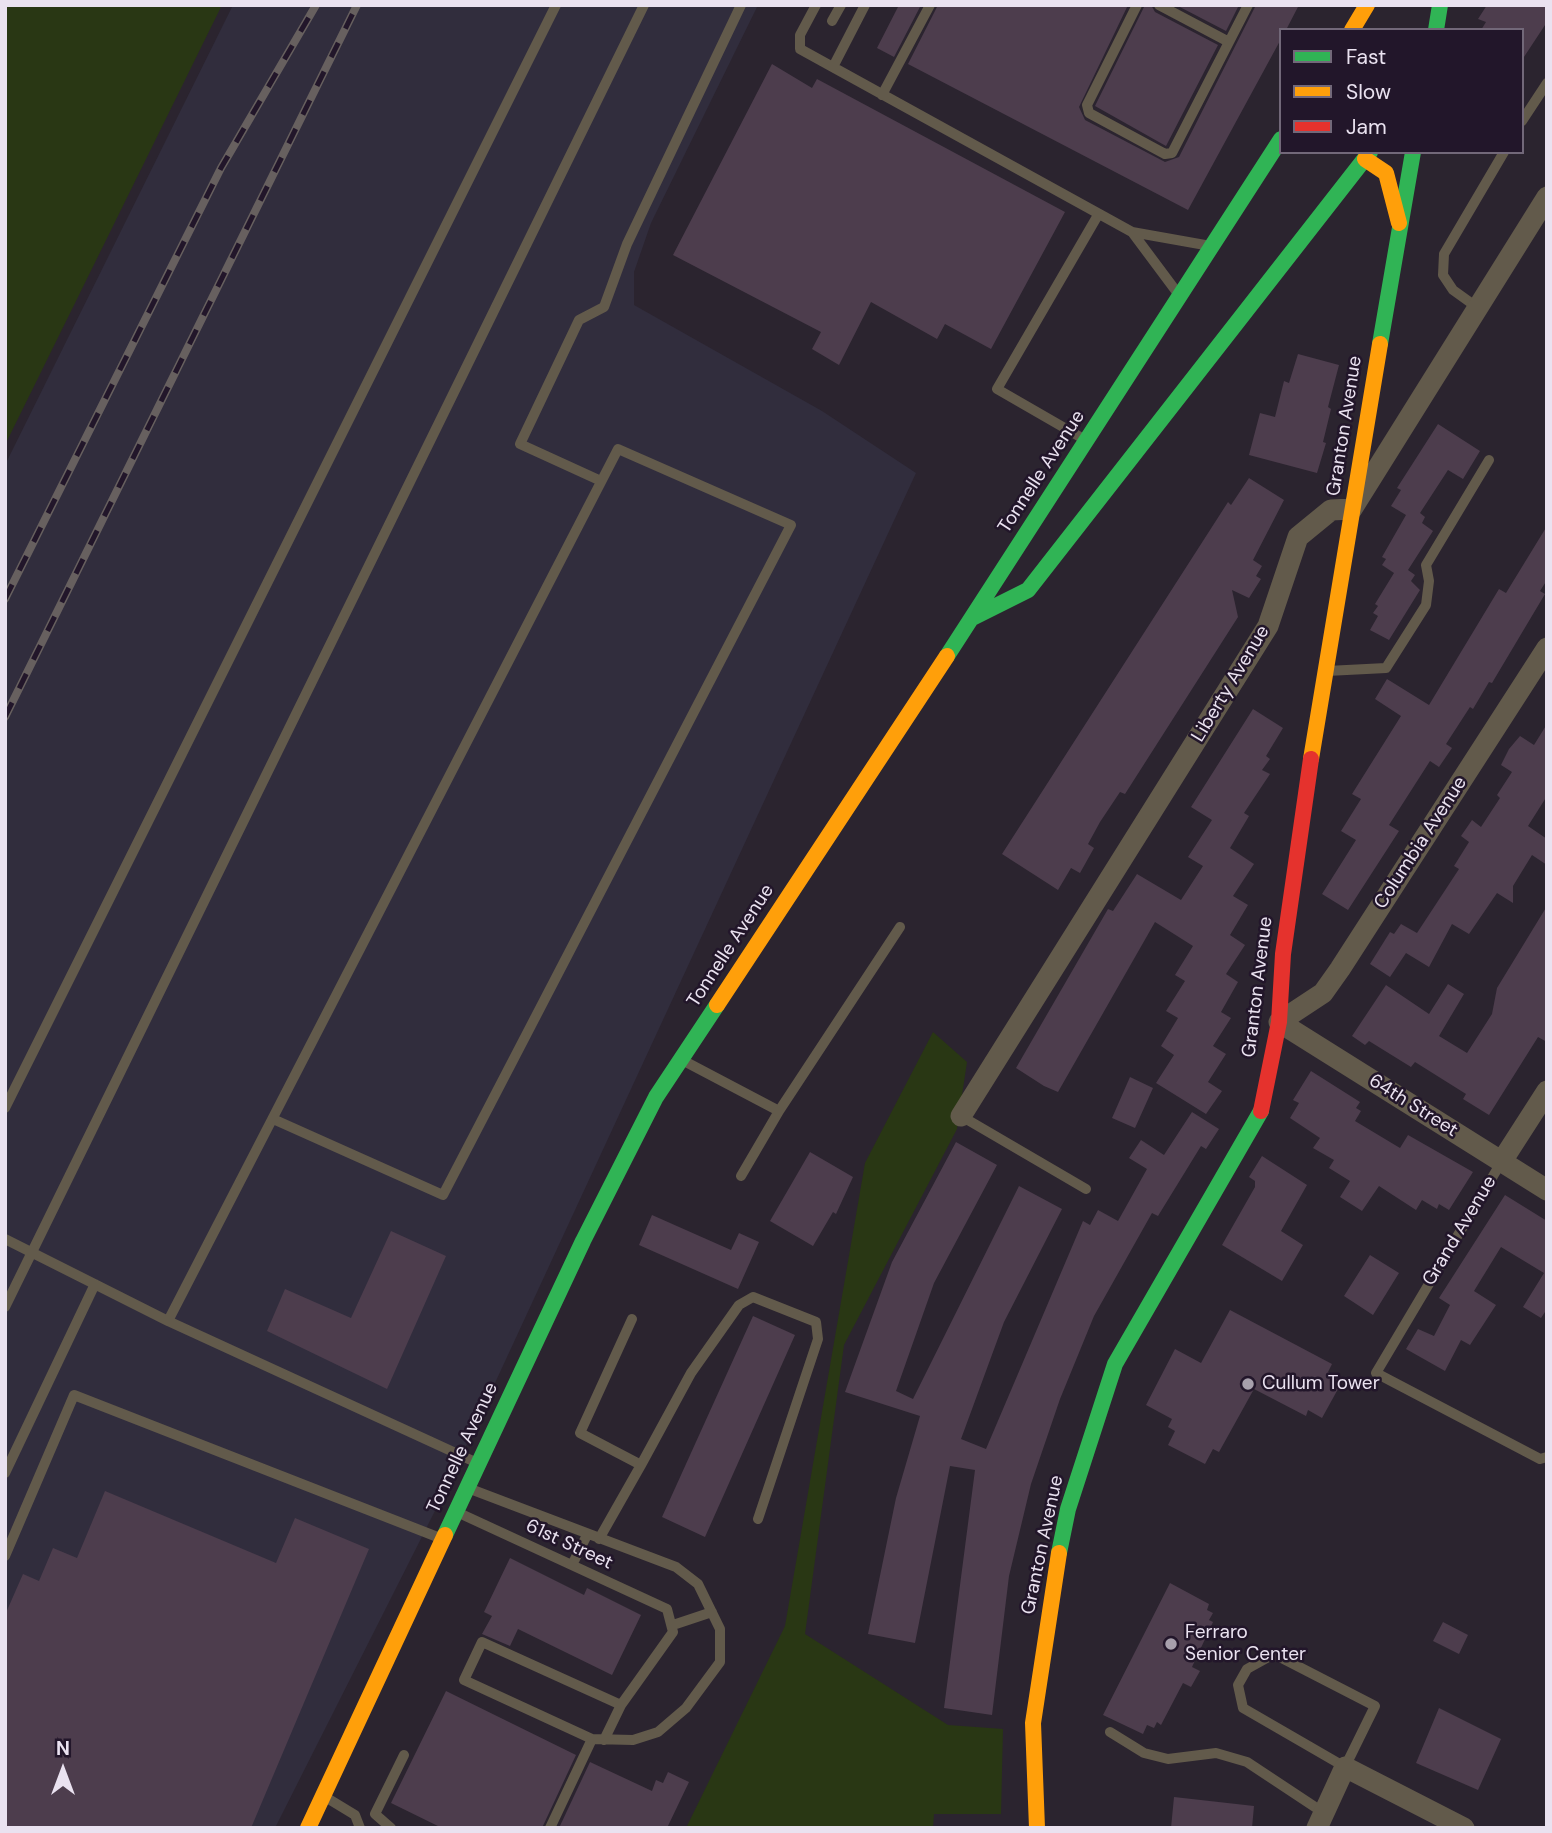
<!DOCTYPE html>
<html>
<head>
<meta charset="utf-8">
<style>
  body { margin:0 }
  #map { position:relative; width:1552px; height:1833px; overflow:hidden; background:#2b242f; font-family:"DM Sans",sans-serif }
  canvas { display:block }
  .frame { position:absolute; inset:0; border:7px solid #eae2f0; pointer-events:none }
  .legend { position:absolute; left:1279px; top:28px; width:245px; height:126px; box-sizing:border-box; background:#22162a; border:2px solid #726879; margin:0; padding:9px 12px; list-style:none; font-size:21px; color:#eae2f0 }
  .legend li { display:flex; align-items:center; gap:14px; height:35px }
  .legend b { width:35px; border:2px solid #726879 }
  .north { position:absolute; left:28px; top:1735px; width:70px; height:70px; -webkit-text-stroke:5px #22162a; paint-order:stroke; rotate:0deg; font-size:19px; font-weight:700; line-height:28px; text-align:center; color:#eae2f0 }
  .north::after { content:''; display:block; margin:auto; width:24px; height:32px; background:#eae2f0; clip-path:polygon(50% 0,100% 100%,50% 72%,0 100%) }
</style>
</head>
<body>
<div id="map">
<canvas width="1552" height="1833"></canvas>
<div class="frame"></div>
<ul class="legend">
<li><b style="height:9px;background:#30b455"></b>Fast</li>
<li><b style="height:9px;background:#ff9f0a"></b>Slow</li>
<li><b style="height:9px;background:#e5322d"></b>Jam</li>
</ul>
<div class="north">N</div>
</div>
<script>
const ctx = document.querySelector('canvas').getContext('2d');
ctx.lineJoin = 'round';
function paint(path, color) { ctx.fillStyle = color; ctx.fill(path, 'evenodd'); }
const shape = rows => new Path2D(rows.map(r => 'M' + r).join(''));
function stroke(path, color, width, dash) { ctx.strokeStyle = color; ctx.lineWidth = width; ctx.lineCap = dash ? 'butt' : 'round'; ctx.setLineDash(dash || []); ctx.stroke(path); }
function drawText(font, color, halo, rows, align = 'center') {
  ctx.font = font + ' "DM Sans",sans-serif'; ctx.lineWidth = 5; ctx.setLineDash([]); ctx.textBaseline = 'middle'; ctx.strokeStyle = halo; ctx.fillStyle = color; for (const [text, x, y, turn = 0] of rows) {
    ctx.save(); ctx.translate(x, y); ctx.rotate((+turn || 0) * Math.PI / 180); ctx.textAlign = isNaN(turn) ? turn : align; if (halo) ctx.strokeText(text, 0, 0); ctx.fillText(text, 0, 0); ctx.restore();
  }
}
paint(shape([
  [233,5,758,5,651,223,634,272,634,305,822,411,916,473,445,1491,275,1828,5,1828,5,465]
]), '#312d3d');
paint(shape([
  [5,5,222,5,5,445],
  [933,1032,967,1062,957,1129,844,1345,805,1634,948,1725,1003,1729,1001,1814,934,1814,933,1828,686,1828,785,1626,865,1163]
]), '#293714');
paint(shape([
  [899,5,921,5,894,57,877,48],
  [938,5,1128,5,1079,107,1085,120,1165,162,1179,157,1256,5,1299,5,1286,30,1281,30,1281,39,1188,210,908,64],
  [1145,5,1151,5,1155,12,1218,45,1166,146,1095,106],
  [1176,5,1239,5,1226,31],
  [1487,5,1547,5,1547,22,1522,60,1522,30,1481,30,1486,22,1478,19],
  [772,64,812,88,817,79,1065,212,991,349,945,324,937,339,871,302,839,365,812,349,821,332,673,255],
  [1298,354,1339,365,1328,407,1331,409,1323,442,1326,443,1317,473,1249,455,1260,413,1275,417,1284,381,1289,383],
  [1438,424,1480,451,1463,479,1448,470,1420,513,1425,517,1422,523,1433,531,1408,570,1415,575,1411,581,1420,590,1389,640,1370,630,1378,616,1373,613,1378,606,1375,604,1394,573,1382,565,1386,559,1382,557,1406,515,1391,506,1401,490,1397,488],
  [1249,478,1284,500,1253,560,1262,566,1256,576,1261,579,1249,598,1232,590,1238,617,1125,794,1120,792,1100,822,1088,844,1094,848,1080,873,1071,868,1058,890,1002,854,1228,502,1231,505],
  [1547,526,1547,580,1540,591,1545,594,1492,683,1489,682,1473,709,1470,707,1446,744,1452,748,1439,767,1430,761,1389,825,1399,831,1348,910,1322,894,1356,840,1341,831,1361,799,1352,794,1401,716,1375,699,1387,679,1429,705,1499,589,1506,593],
  [1253,709,1283,728,1266,756,1270,759,1262,770,1270,774,1244,813,1249,816,1230,848,1254,864,1233,896,1248,905,1230,935,1245,945,1226,974,1238,982,1221,1012,1231,1018,1213,1046,1226,1054,1208,1082,1222,1091,1206,1114,1156,1083,1174,1055,1161,1046,1178,1018,1166,1011,1185,981,1175,975,1193,946,1155,922,1058,1092,1044,1086,1016,1068,1108,909,1113,911,1137,874,1181,900,1203,866,1188,857,1212,820,1191,807],
  [1547,724,1547,796,1528,826,1547,839,1547,865,1532,855,1513,886,1513,903,1497,893,1469,934,1452,924,1429,967,1406,953,1390,977,1370,964,1390,932,1394,934,1401,924,1417,933,1459,869,1454,866,1469,842,1461,836,1472,820,1481,827,1500,798,1497,795,1512,772,1501,765,1509,749,1520,736,1534,745],
  [1547,906,1547,1042,1538,1037,1489,1115,1463,1099,1466,1094,1415,1062,1411,1067,1369,1041,1365,1045,1352,1036,1386,985,1429,1014,1448,984,1464,994,1439,1036,1467,1053,1492,1014,1497,988],
  [1311,1071,1360,1102,1356,1108,1361,1111,1355,1121,1400,1148,1408,1135,1473,1172,1449,1210,1439,1204,1437,1209,1422,1200,1416,1210,1379,1186,1362,1211,1340,1197,1350,1181,1329,1168,1334,1160,1313,1148,1320,1138,1290,1118,1299,1103,1293,1100],
  [1130,1077,1153,1088,1135,1128,1112,1118],
  [1192,1112,1219,1129,1206,1149,1201,1146,1158,1216,1152,1213,1094,1316,1060,1399,1031,1484,1009,1576,992,1715,944,1708,975,1470,950,1466,915,1643,868,1634,896,1498,920,1416,845,1392,892,1262,956,1142,997,1165,934,1283,896,1391,913,1399,1019,1186,1062,1209,1004,1322,961,1439,986,1449,1083,1221,1090,1225,1098,1210,1118,1221,1147,1169,1129,1158,1141,1140,1164,1155],
  [810,1152,853,1177,836,1214,833,1212,813,1246,770,1221],
  [1262,1156,1307,1185,1281,1231,1303,1245,1282,1281,1222,1245,1255,1187,1255,1181,1249,1177],
  [1505,1195,1547,1221,1547,1309,1541,1318,1523,1307,1544,1273,1501,1247,1474,1291,1496,1305,1470,1345,1461,1340,1445,1371,1406,1349,1418,1329,1434,1336,1450,1305,1439,1298],
  [652,1215,731,1250,739,1233,759,1242,738,1289,639,1245],
  [391,1231,446,1256,387,1389,267,1331,285,1289,351,1318],
  [1370,1255,1399,1273,1373,1315,1344,1296],
  [1230,1310,1332,1364,1328,1372,1343,1380,1322,1418,1308,1410,1306,1416,1254,1389,1219,1452,1213,1449,1205,1464,1168,1445,1175,1431,1168,1427,1172,1419,1146,1405,1175,1349,1201,1363],
  [753,1316,795,1335,705,1537,662,1517],
  [105,1491,276,1563,295,1518,369,1549,251,1828,5,1828,5,1615,23,1574,39,1581,53,1548,77,1558],
  [510,1558,584,1595,587,1588,641,1615,612,1675,518,1629,510,1646,482,1634,492,1616,484,1612],
  [1170,1583,1209,1604,1207,1610,1213,1613,1209,1620,1213,1622,1192,1667,1200,1671,1191,1687,1183,1683,1161,1725,1157,1722,1154,1728,1147,1725,1143,1734,1103,1715],
  [1443,1622,1468,1635,1459,1654,1433,1641],
  [446,1691,576,1755,542,1828,442,1828,391,1803],
  [1439,1708,1501,1739,1478,1790,1416,1763],
  [590,1762,652,1791,656,1780,663,1783,668,1772,689,1782,667,1828,559,1828],
  [1174,1797,1254,1806,1252,1828,1171,1828]
]), '#4d3d4d');
stroke(shape([
  [816,5,800,35,800,49,1132,232,1205,245],
  [1137,5,1087,105,1089,113,1165,154,1172,153,1248,5],
  [1159,5,1229,42],
  [832,21,841,5],
  [833,67,865,5],
  [882,95,930,5],
  [1522,121,1547,83],
  [1132,232,1176,291],
  [1478,308,1453,290,1443,275,1444,254,1504,152],
  [1082,438,997,389,1098,215],
  [601,481,520,444,579,320,604,307,627,244,741,5],
  [1327,671,1386,668,1426,605,1429,581,1426,565,1489,460],
  [684,1061,779,1111,900,927],
  [5,1108,556,5],
  [961,1116,1086,1189],
  [1502,1161,1376,1373,1540,1459,1547,1457],
  [741,1176,779,1111],
  [5,1239,168,1321,473,1461],
  [5,1307,644,5],
  [168,1321,618,449,791,525,443,1195,273,1119],
  [641,1465,691,1373,739,1305,753,1297,816,1322,818,1339,758,1519],
  [5,1473,95,1284],
  [473,1490,676,1567,698,1584,720,1629,720,1662,686,1708,658,1732,633,1740,592,1739,464,1680,482,1642,621,1705],
  [459,1513,667,1609,673,1632,621,1705,604,1740],
  [599,1539,641,1465,580,1433,632,1319],
  [5,1556,74,1395,440,1538],
  [572,1565,587,1535],
  [673,1625,712,1612],
  [1274,1654,1375,1706,1345,1767,1243,1708,1238,1685,1247,1669,1274,1654],
  [1110,1732,1144,1753,1168,1759,1216,1753,1247,1762,1324,1813],
  [327,1798,355,1815,360,1828],
  [391,1828,375,1814,404,1755],
  [550,1828,592,1739]
]), '#625a4b', 10);
stroke(shape([
  [1547,648,1340,969,1323,993,1279,1022,1547,1190],
  [961,1116,1268,626,1298,537,1331,510,1352,509,1547,197],
  [1502,1161,1547,1091],
  [1317,1828,1345,1767,1464,1828]
]), '#625a4b', 21);
stroke(shape([
  [1436,30,1440,5],
  [1380,344,1413,152],
  [972,618,1028,590,1370,152],
  [947,656,1281,139],
  [445,1535,583,1241,656,1097,717,1005],
  [1059,1553,1068,1509,1115,1364,1261,1111]
]), '#30b455', 16);
stroke(shape([
  [1352,30,1367,5],
  [1365,159,1386,173,1399,223],
  [1311,759,1380,344],
  [717,1005,947,656],
  [308,1828,445,1535],
  [1037,1828,1033,1723,1059,1553]
]), '#ff9f0a', 16);
stroke(shape([
  [1261,1111,1279,1022,1283,954,1311,759]
]), '#e5322d', 16);
const rail = shape([
  [5,599,221,168,316,5],
  [5,717,357,5]
]);
stroke(rail, '#67605f', 8);
stroke(rail, '#22162a', 5, [16]);
for (const [x, y, r, color] of [
  [1248,1384,7,"#a7a0ac"],
  [1171,1644,7,"#a7a0ac"]
]) { const dot = new Path2D(); dot.arc(x, y, r, 0, 2 * Math.PI); ctx.fillStyle = color; ctx.fill(dot); stroke(dot, '#22162a', 2.5); }
drawText('19px', '#eae2f0', '#22162a', [
  ["Granton Avenue",1345,426,-81],
  ["Tonnelle Avenue",1042,472,-57],
  ["Liberty Avenue",1231,684,-59],
  ["Columbia Avenue",1421,843,-57],
  ["Tonnelle Avenue",731,946,-57],
  ["Granton Avenue",1258,987,-83],
  ["64th Street",1413,1106,32],
  ["Grand Avenue",1460,1231,-59],
  ["Tonnelle Avenue",463,1448,-65],
  ["61st Street",569,1545,25],
  ["Granton Avenue",1043,1545,-78]
]);
drawText('19px', '#eae2f0', '#22162a', [
  ["Cullum Tower",1262,1384],
  ["Ferraro",1185,1633],
  ["Senior Center",1185,1655]
], 'left');
</script>
</body>
</html>
